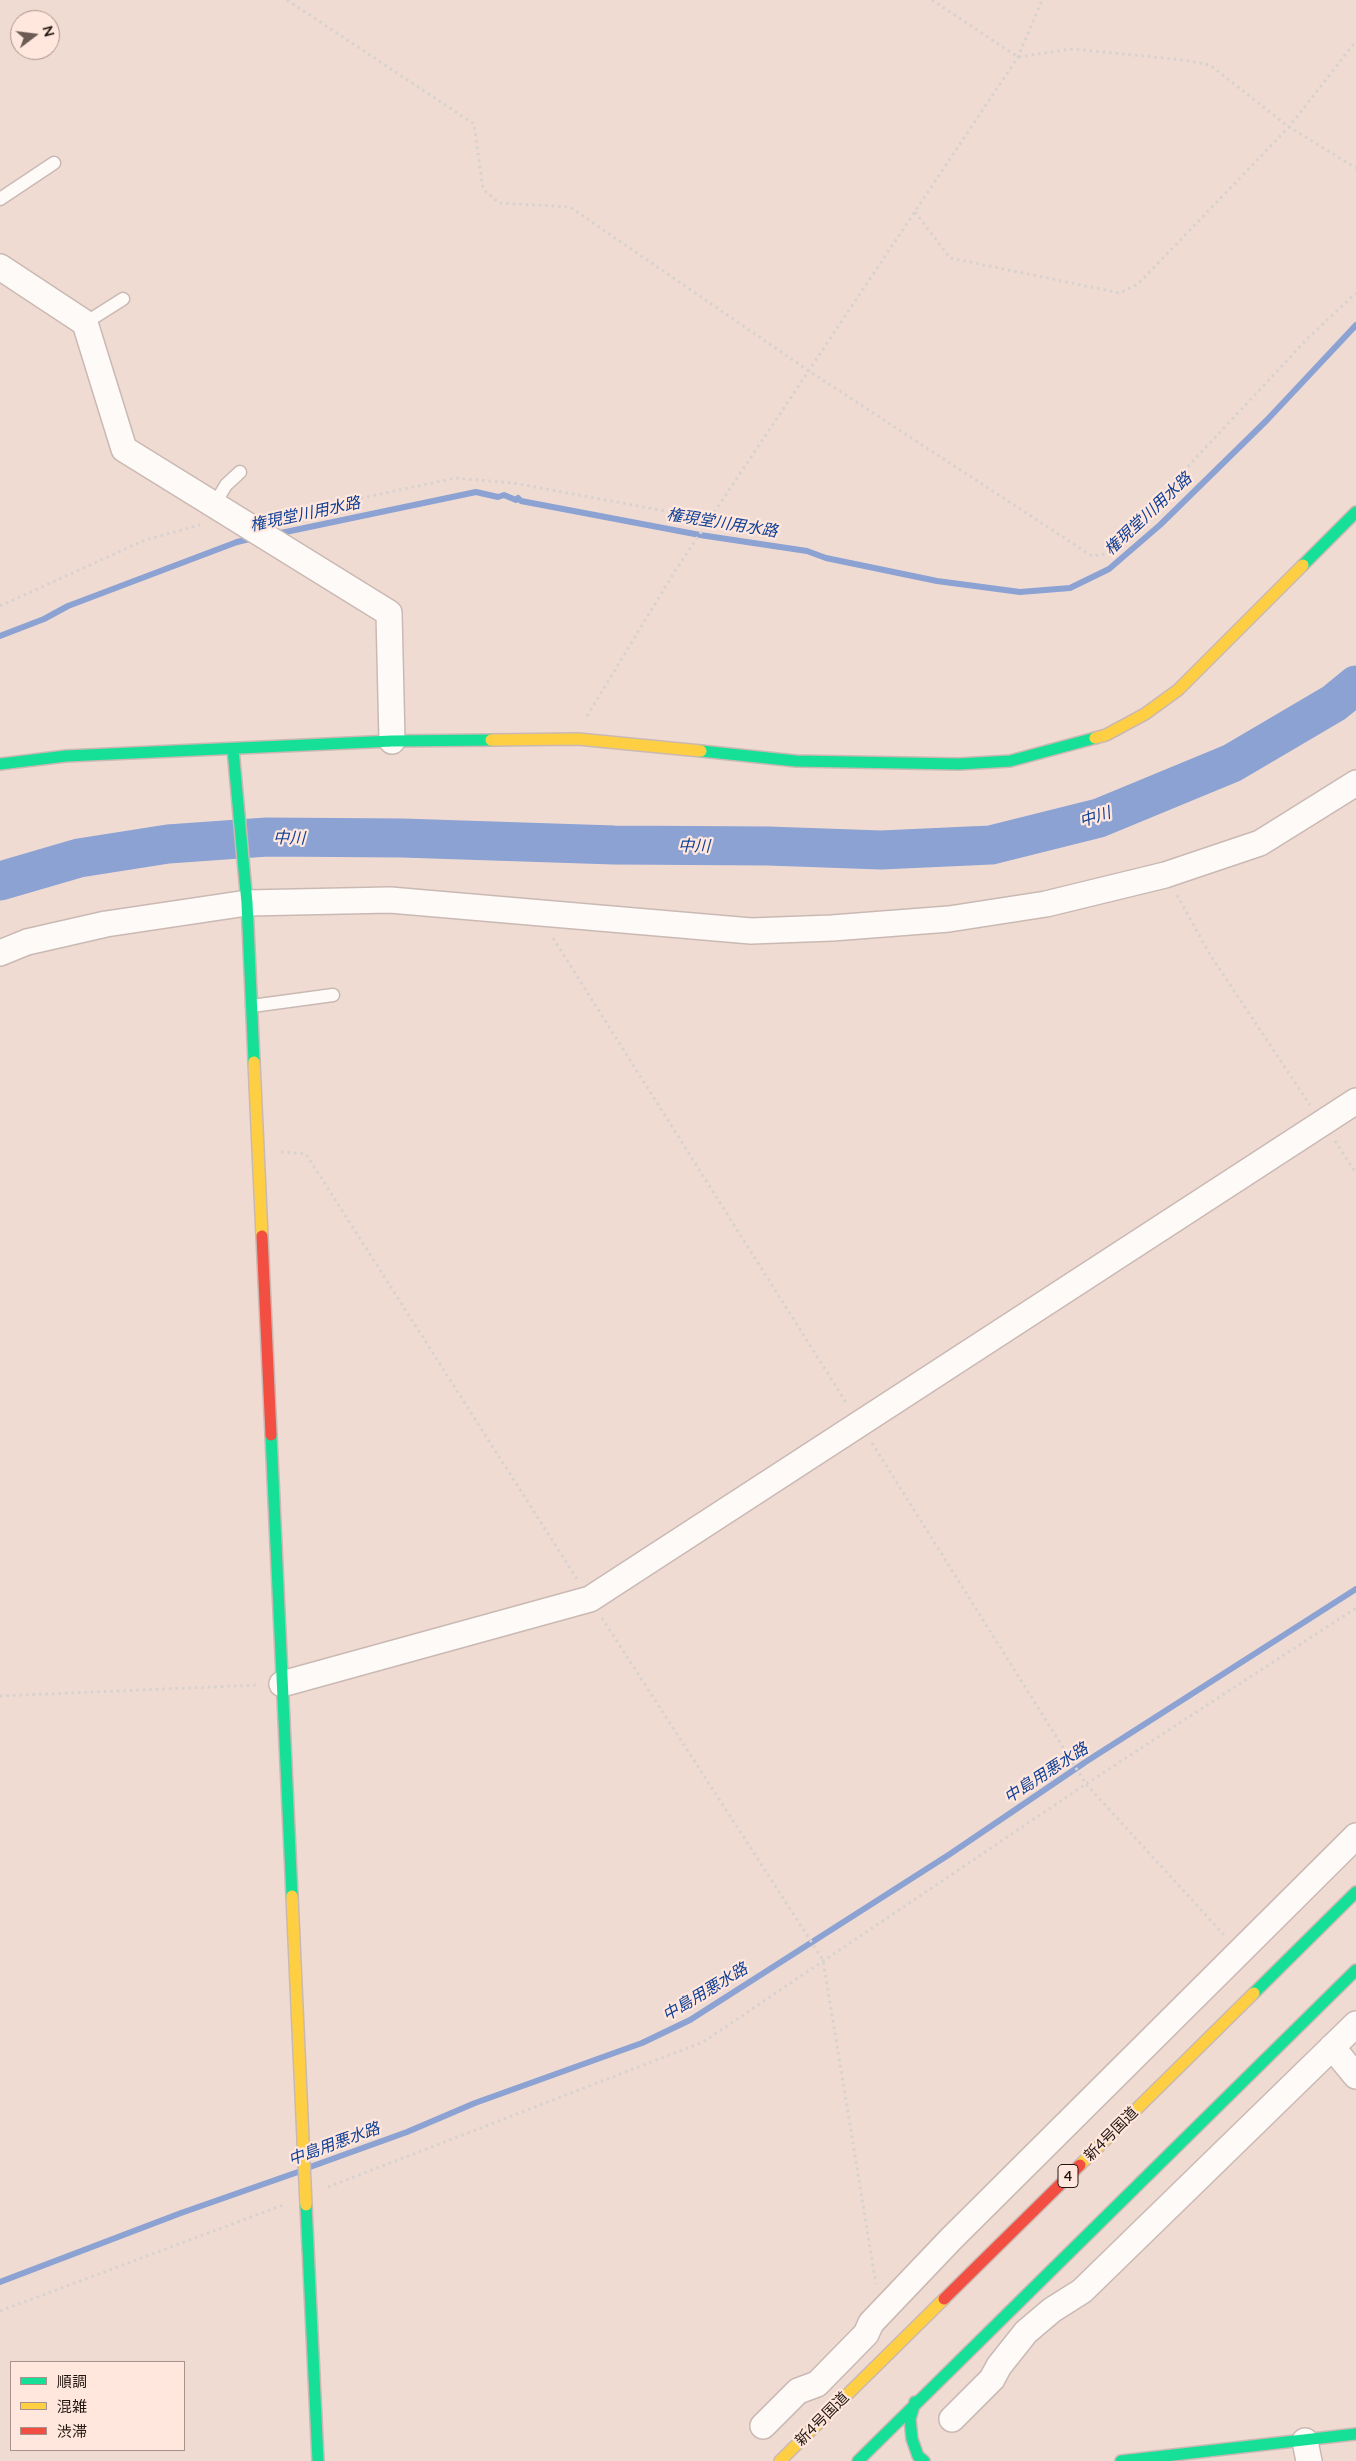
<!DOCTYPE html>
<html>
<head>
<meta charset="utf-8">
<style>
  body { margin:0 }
  #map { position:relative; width:1356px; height:2461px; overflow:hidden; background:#f0dbd3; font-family:Lato,"Noto Sans JP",sans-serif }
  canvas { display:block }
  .legend { position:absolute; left:10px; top:2361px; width:175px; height:90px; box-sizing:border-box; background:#ffe7dd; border:1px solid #a7938b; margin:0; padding:6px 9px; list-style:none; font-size:15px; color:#231610 }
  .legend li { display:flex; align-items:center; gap:10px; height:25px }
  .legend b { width:25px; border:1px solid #a7938b }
  .north { position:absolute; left:10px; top:10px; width:50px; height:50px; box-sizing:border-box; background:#ffe7dd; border:1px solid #a7938b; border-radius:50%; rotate:75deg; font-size:14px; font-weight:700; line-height:20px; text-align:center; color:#231610 }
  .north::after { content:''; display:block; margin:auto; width:18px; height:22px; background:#6b5b54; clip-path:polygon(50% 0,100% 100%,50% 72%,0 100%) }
</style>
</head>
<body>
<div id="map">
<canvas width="1356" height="2461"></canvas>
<ul class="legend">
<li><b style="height:6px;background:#16e098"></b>順調</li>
<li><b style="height:6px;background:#ffcf43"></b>混雑</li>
<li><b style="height:6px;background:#f24e42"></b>渋滞</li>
</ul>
<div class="north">N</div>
</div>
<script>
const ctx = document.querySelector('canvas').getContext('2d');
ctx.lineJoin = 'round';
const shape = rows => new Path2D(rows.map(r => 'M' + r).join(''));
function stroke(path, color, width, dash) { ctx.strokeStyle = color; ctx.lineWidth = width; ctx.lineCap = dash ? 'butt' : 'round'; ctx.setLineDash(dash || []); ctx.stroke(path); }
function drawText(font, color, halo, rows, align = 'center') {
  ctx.font = font + ' Lato,"Noto Sans JP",sans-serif'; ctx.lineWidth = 4.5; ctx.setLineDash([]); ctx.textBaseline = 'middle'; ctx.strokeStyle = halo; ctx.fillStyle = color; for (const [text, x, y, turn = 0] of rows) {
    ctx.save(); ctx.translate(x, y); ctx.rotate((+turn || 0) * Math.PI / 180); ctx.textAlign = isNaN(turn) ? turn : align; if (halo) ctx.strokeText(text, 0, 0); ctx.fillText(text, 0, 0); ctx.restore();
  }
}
stroke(shape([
  [276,534,476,492,498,497,504,495,516,500,518,498,521,501,700,535,807,551,826,558,937,581,1020,592,1070,588,1109,569,1160,525,1267,420,1356,325],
  [0,636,44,619,68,606,237,542,254,538],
  [310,2167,407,2132,475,2103,642,2043,690,2020,950,1854,1087,1761,1356,1589],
  [0,2282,181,2213,298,2172]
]), '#8ba2d3', 6);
stroke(shape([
  [0,881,79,858,168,844,267,837,402,838,614,845,768,846,881,850,991,845,1099,818,1232,763,1334,703,1356,685]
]), '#8ba2d3', 39);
const lane = shape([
  [0,199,54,163],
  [85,323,123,299],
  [214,505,226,485,240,472],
  [252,1006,333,995]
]);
const street = shape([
  [0,267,85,323,124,449,389,613,392,741],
  [0,953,27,942,106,924,247,903,390,900,751,931,832,928,949,919,1046,904,1165,875,1260,843,1356,783],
  [282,1684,590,1599,1356,1101],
  [1332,2047,1356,2076],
  [952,2419,992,2379,999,2366,1026,2332,1052,2310,1082,2291,1356,2024],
  [763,2426,798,2391,817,2384,866,2334,871,2323,951,2239,1356,1836],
  [1305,2441,1309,2461]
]);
const fast = shape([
  [1303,565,1356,512],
  [233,749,247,903,254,1062],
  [701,751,796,761,959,764,1010,761,1095,738],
  [0,764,66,756,392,741,491,740],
  [271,1435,292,1896],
  [1254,1993,1356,1892],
  [306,2205,318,2461],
  [915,2402,910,2419,912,2439,918,2456,924,2461],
  [858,2461,1356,1970],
  [1121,2461,1356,2434]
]);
const slow = shape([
  [1095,738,1106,735,1145,714,1178,690,1303,565],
  [491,740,578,739,701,751],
  [254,1062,262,1236],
  [292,1896,306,2205],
  [1080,2165,1254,1993],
  [780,2461,944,2299]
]);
const jam = shape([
  [262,1236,271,1435],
  [944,2299,1080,2165]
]);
stroke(lane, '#cab9b3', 15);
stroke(street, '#cab9b3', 28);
stroke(fast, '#cab9b3', 14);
stroke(slow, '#cab9b3', 14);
stroke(jam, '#cab9b3', 14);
stroke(shape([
  [287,0,474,124,483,189,499,203,570,207,809,371,1092,556,1106,554,1309,337,1356,293],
  [932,0,1018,57,1072,49,1183,60,1210,65,1289,127,1356,168],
  [915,212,950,258,1120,293,1138,284,1289,127,1356,41],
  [271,513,348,501,455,478,513,483,709,519],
  [0,606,145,540,200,525],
  [587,716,675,571,1018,57,1042,0],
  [1177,895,1209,953,1310,1105],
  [553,938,847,1404],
  [1335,1141,1356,1173],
  [281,1152,306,1154,577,1579],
  [872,1443,1086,1784,1225,1936],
  [602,1618,823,1960,876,2284],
  [0,1696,259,1685],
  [328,2187,703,2042,1086,1784,1356,1608],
  [0,2311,283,2205]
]), '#d8d2cf', 3, [2.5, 4]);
stroke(lane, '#fdfaf8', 12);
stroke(street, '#fdfaf8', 25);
stroke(fast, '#16e098', 11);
stroke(slow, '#ffcf43', 11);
stroke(jam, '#f24e42', 11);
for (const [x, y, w] of [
  [1068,2176,20]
]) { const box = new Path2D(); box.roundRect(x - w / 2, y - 11.5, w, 23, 4); ctx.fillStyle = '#ffe7dd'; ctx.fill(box); stroke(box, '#231610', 1); }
drawText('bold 14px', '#231610', null, [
  ["4",1068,2176]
]);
drawText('15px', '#231610', '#ffe7dd', [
  ["新4号国道",1111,2134,-45],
  ["新4号国道",822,2419,-45]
]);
drawText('italic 16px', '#103f96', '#ffe7dd', [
  ["権現堂川用水路",305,514,-12],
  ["権現堂川用水路",1148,514,-43],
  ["権現堂川用水路",722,523,9],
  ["中川",1095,817,-18],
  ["中川",289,838,1],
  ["中川",694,846,1],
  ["中島用悪水路",1046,1773,-33],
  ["中島用悪水路",705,1992,-31],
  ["中島用悪水路",334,2144,-20]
]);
</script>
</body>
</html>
